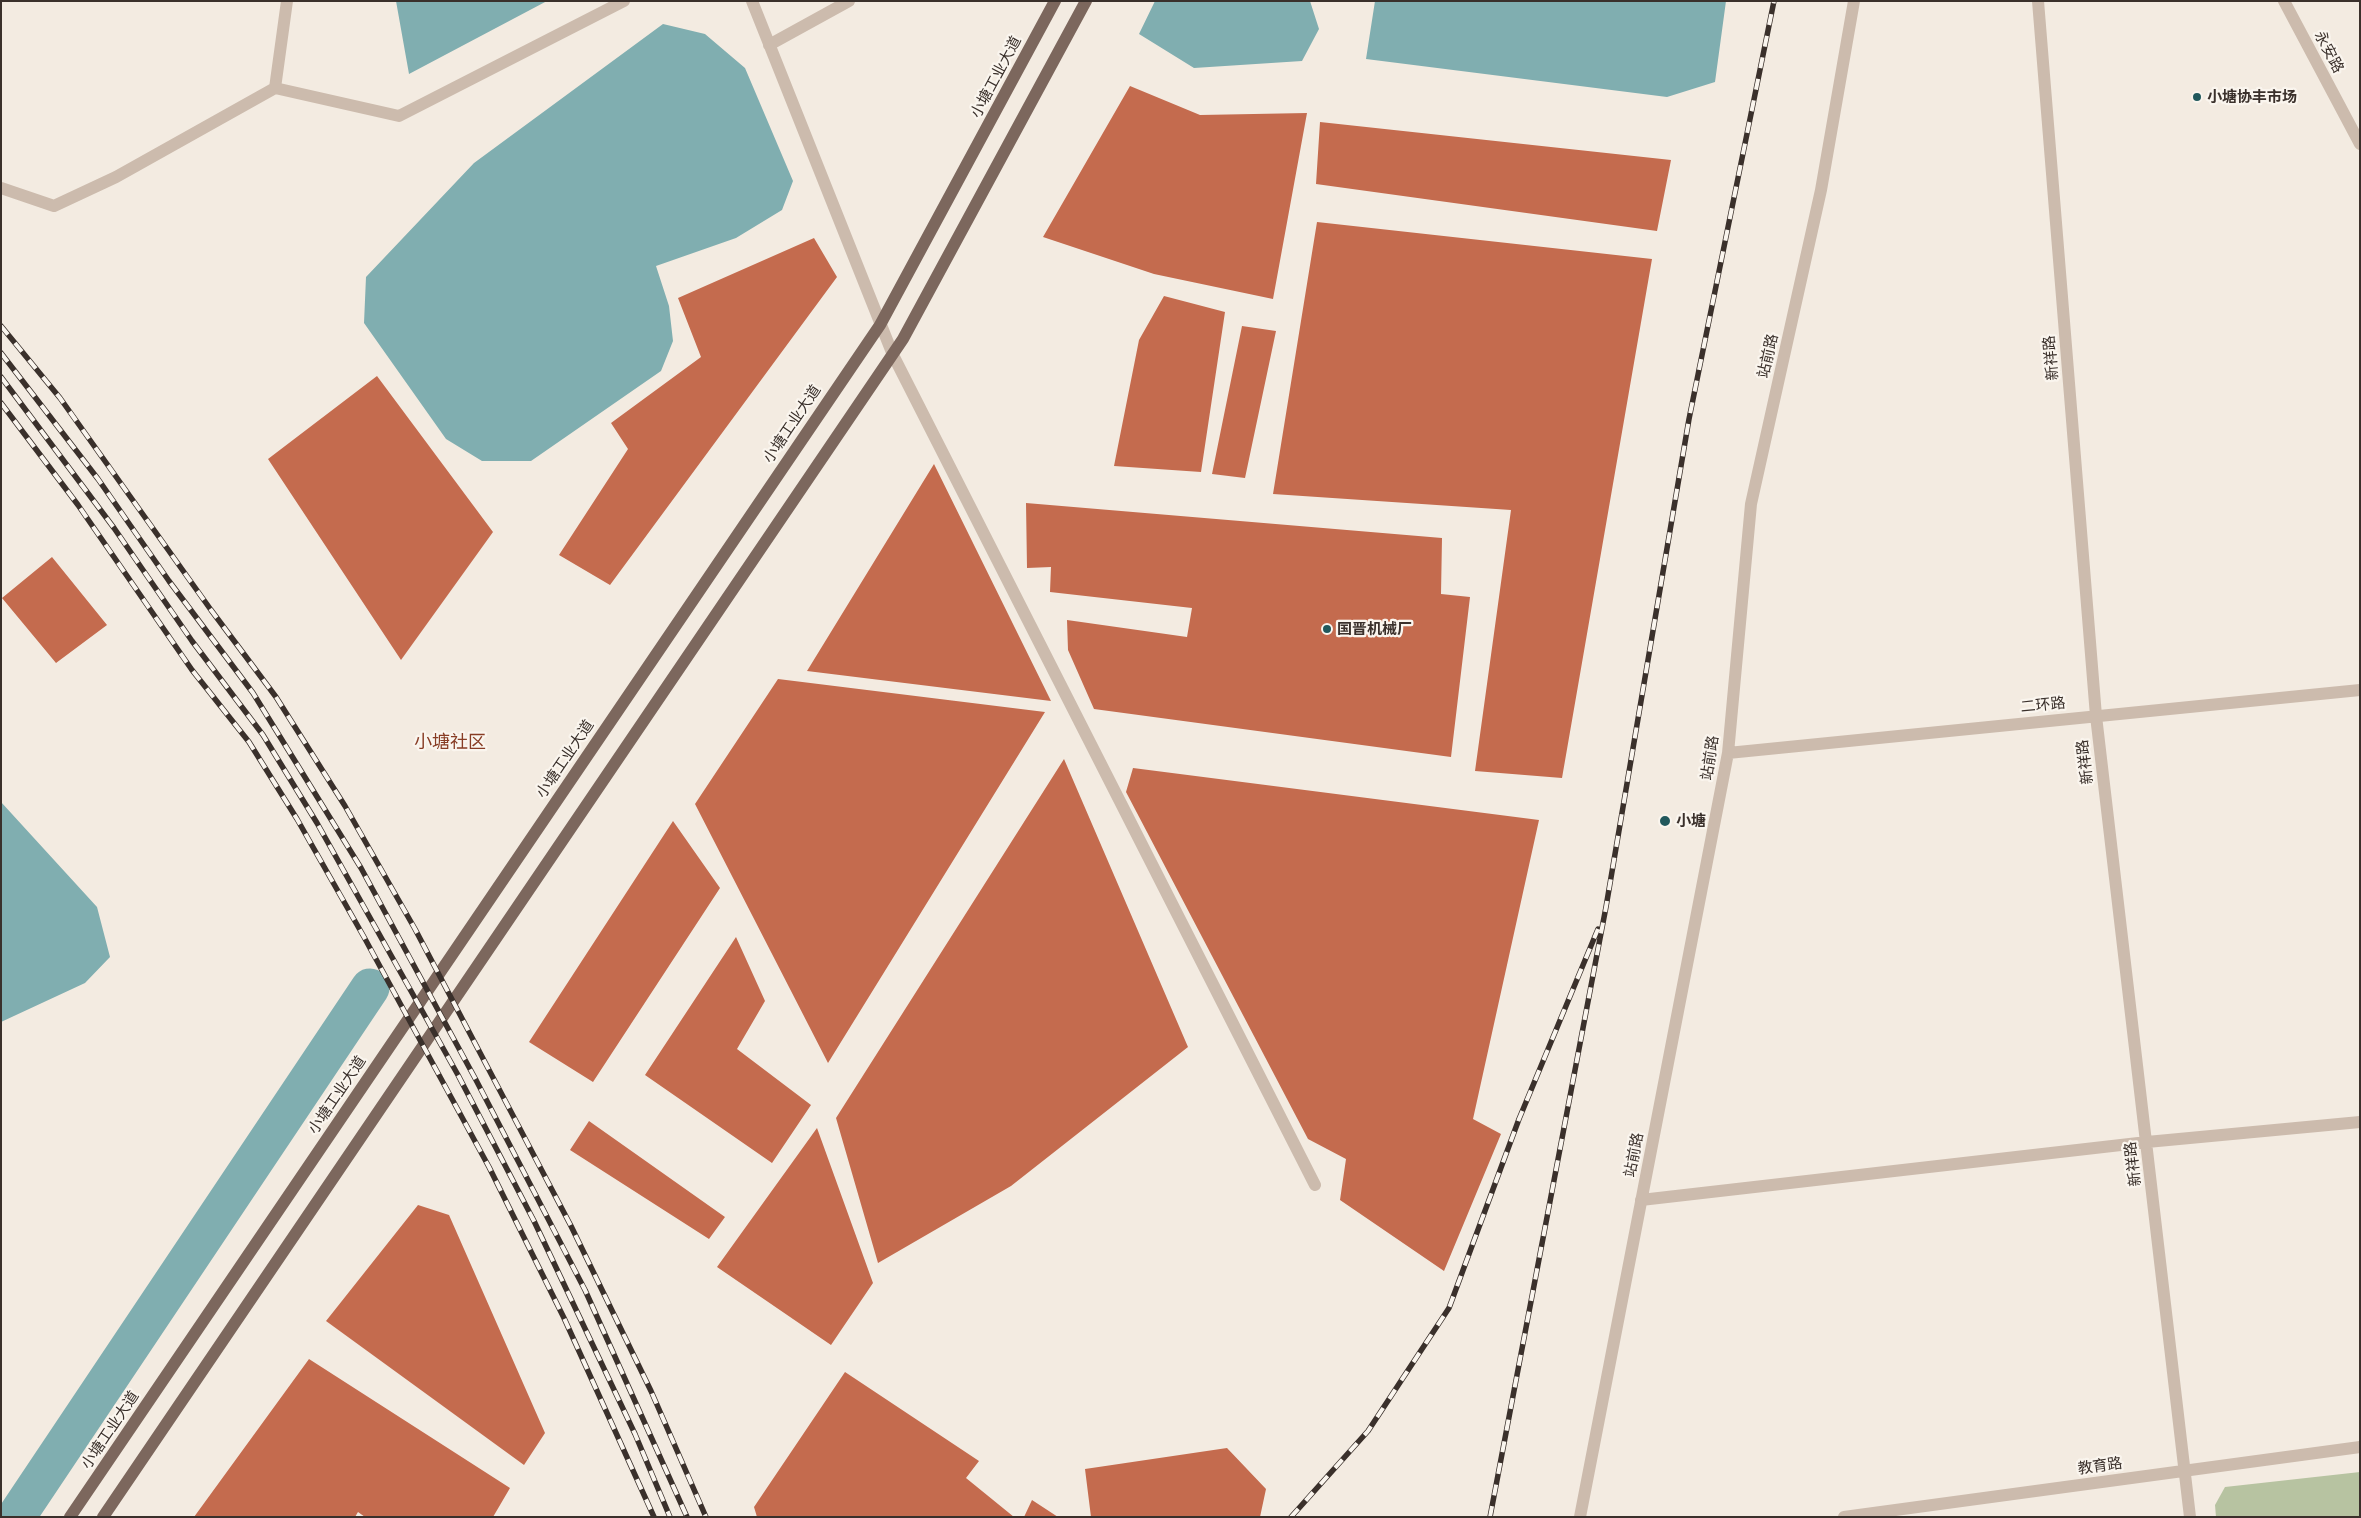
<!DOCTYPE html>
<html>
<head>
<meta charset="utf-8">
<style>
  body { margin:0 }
  #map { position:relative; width:2361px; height:1518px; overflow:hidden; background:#f3ebe1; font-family:"Golos Text",sans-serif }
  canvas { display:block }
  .frame { position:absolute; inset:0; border:2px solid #3a302b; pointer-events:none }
</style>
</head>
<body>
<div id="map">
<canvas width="2361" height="1518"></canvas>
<div class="frame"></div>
</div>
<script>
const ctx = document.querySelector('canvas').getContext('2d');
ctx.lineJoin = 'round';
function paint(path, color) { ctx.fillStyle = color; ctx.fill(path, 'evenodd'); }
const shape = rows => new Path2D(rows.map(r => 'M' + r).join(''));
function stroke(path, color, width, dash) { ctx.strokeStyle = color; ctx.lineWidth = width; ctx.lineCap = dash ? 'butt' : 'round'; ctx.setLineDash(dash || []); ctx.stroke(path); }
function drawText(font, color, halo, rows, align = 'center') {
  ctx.font = font + ' "Golos Text","Noto Sans SC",sans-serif'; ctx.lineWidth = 4.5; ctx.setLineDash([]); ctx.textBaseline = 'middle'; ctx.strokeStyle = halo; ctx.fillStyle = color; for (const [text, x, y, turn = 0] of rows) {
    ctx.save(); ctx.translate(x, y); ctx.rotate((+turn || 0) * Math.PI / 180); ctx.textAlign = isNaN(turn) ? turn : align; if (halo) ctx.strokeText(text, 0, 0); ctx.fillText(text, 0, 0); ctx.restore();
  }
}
paint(shape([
  [2360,1472,2360,1517,2216,1517,2215,1505,2225,1487]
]), '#b7c3a1');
paint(shape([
  [396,1,547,1,409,74],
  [1155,1,1310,1,1319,29,1302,61,1194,68,1139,34],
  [1375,1,1726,1,1715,82,1667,97,1366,59],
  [663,24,705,34,745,68,793,181,782,210,736,238,656,266,669,306,673,341,661,371,531,461,482,461,446,439,364,323,366,277,474,163],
  [1,802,97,907,110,957,85,983,1,1022]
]), '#80aeb0');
stroke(shape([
  [16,1517,370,988]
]), '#80aeb0', 39);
paint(shape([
  [1130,86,1200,115,1307,113,1273,299,1154,274,1043,237],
  [1320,122,1671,160,1657,231,1316,184],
  [1317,222,1652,259,1562,778,1475,771,1511,510,1273,494],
  [814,238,837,277,610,585,559,555,628,449,611,423,701,357,678,298],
  [1164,296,1225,312,1201,472,1114,466,1139,340],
  [1242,326,1276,331,1245,478,1212,474],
  [377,376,493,532,401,660,268,459],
  [934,464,1051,701,807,671],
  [1026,503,1442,538,1441,594,1470,597,1451,757,1094,709,1068,650,1067,620,1187,637,1192,608,1050,592,1051,567,1027,568],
  [52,557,107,625,56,663,2,598],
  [778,679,1045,712,828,1063,695,804],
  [1064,759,1188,1047,1011,1186,878,1263,836,1118],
  [1133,768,1539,820,1473,1119,1501,1134,1444,1271,1340,1200,1346,1159,1308,1139,1126,792],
  [673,821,720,888,593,1082,529,1042],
  [736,937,765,1001,737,1049,811,1105,772,1163,645,1075],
  [589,1121,725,1217,709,1239,570,1150],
  [817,1128,873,1283,831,1345,717,1267],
  [418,1205,449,1215,545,1433,524,1465,326,1321],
  [309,1359,510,1488,493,1517,365,1517,358,1512,355,1517,194,1517],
  [845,1372,979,1461,966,1478,1014,1517,757,1517,754,1507],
  [1227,1448,1266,1489,1260,1517,1091,1517,1085,1469],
  [1032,1500,1058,1517,1024,1517]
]), '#c46b4e');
stroke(shape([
  [752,1,893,355,1315,1185],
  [2038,1,2096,716,2190,1517],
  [2284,1,2360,144],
  [769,45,849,1],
  [275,88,287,1],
  [1,188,54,206,116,177,275,88,399,116,624,1],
  [1728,753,2360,690],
  [1641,1200,2147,1142,2360,1122],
  [1580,1517,1728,753,1751,504,1821,190,1854,1],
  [1844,1517,2360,1447]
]), '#ccbbad', 12);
stroke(shape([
  [70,1517,880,325,1055,1],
  [103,1517,903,339,1086,1]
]), '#7c675d', 12);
const rail = shape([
  [1,326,60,398,211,610,276,697,345,806,415,929,571,1226,651,1391,706,1517],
  [1,353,98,479,169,581,253,693,361,868,476,1080,585,1290,687,1517],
  [1,377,114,528,192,641,263,735,317,823,458,1075,534,1221,635,1434,670,1517],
  [1,403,78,505,192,670,249,742,297,819,364,937,489,1167,564,1318,654,1517],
  [1291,1517,1368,1431,1449,1308,1519,1119,1598,929],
  [1490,1517,1606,907,1689,419,1774,1]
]);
stroke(rail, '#3a302b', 5.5);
stroke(rail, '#faf5ee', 4, [11]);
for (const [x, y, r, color] of [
  [2197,97,5,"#21585c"],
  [1327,629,5,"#21585c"],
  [1665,821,6,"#21585c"]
]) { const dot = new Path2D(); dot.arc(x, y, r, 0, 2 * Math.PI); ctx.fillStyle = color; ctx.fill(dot); stroke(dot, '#faf5ee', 2); }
drawText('15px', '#3a302b', '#faf5ee', [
  ["永安路",2329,52,62],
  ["小塘工业大道",996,77,-62],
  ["站前路",1768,356,-77],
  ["新祥路",2051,358,-95],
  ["小塘工业大道",792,424,-56],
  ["二环路",2043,705,-6],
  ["站前路",1710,758,-81],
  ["小塘工业大道",565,759,-56],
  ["新祥路",2085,762,-97],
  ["小塘工业大道",337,1095,-56],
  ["站前路",1634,1155,-79],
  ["新祥路",2133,1164,-97],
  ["小塘工业大道",110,1430,-56],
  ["教育路",2100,1466,-8]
]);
drawText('bold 15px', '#3a302b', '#faf5ee', [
  ["小塘协丰市场",2207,97],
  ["国晋机械厂",1337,629],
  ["小塘",1676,821]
], 'left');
drawText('18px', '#883d25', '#faf5ee', [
  ["小塘社区",450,742]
]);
</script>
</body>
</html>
